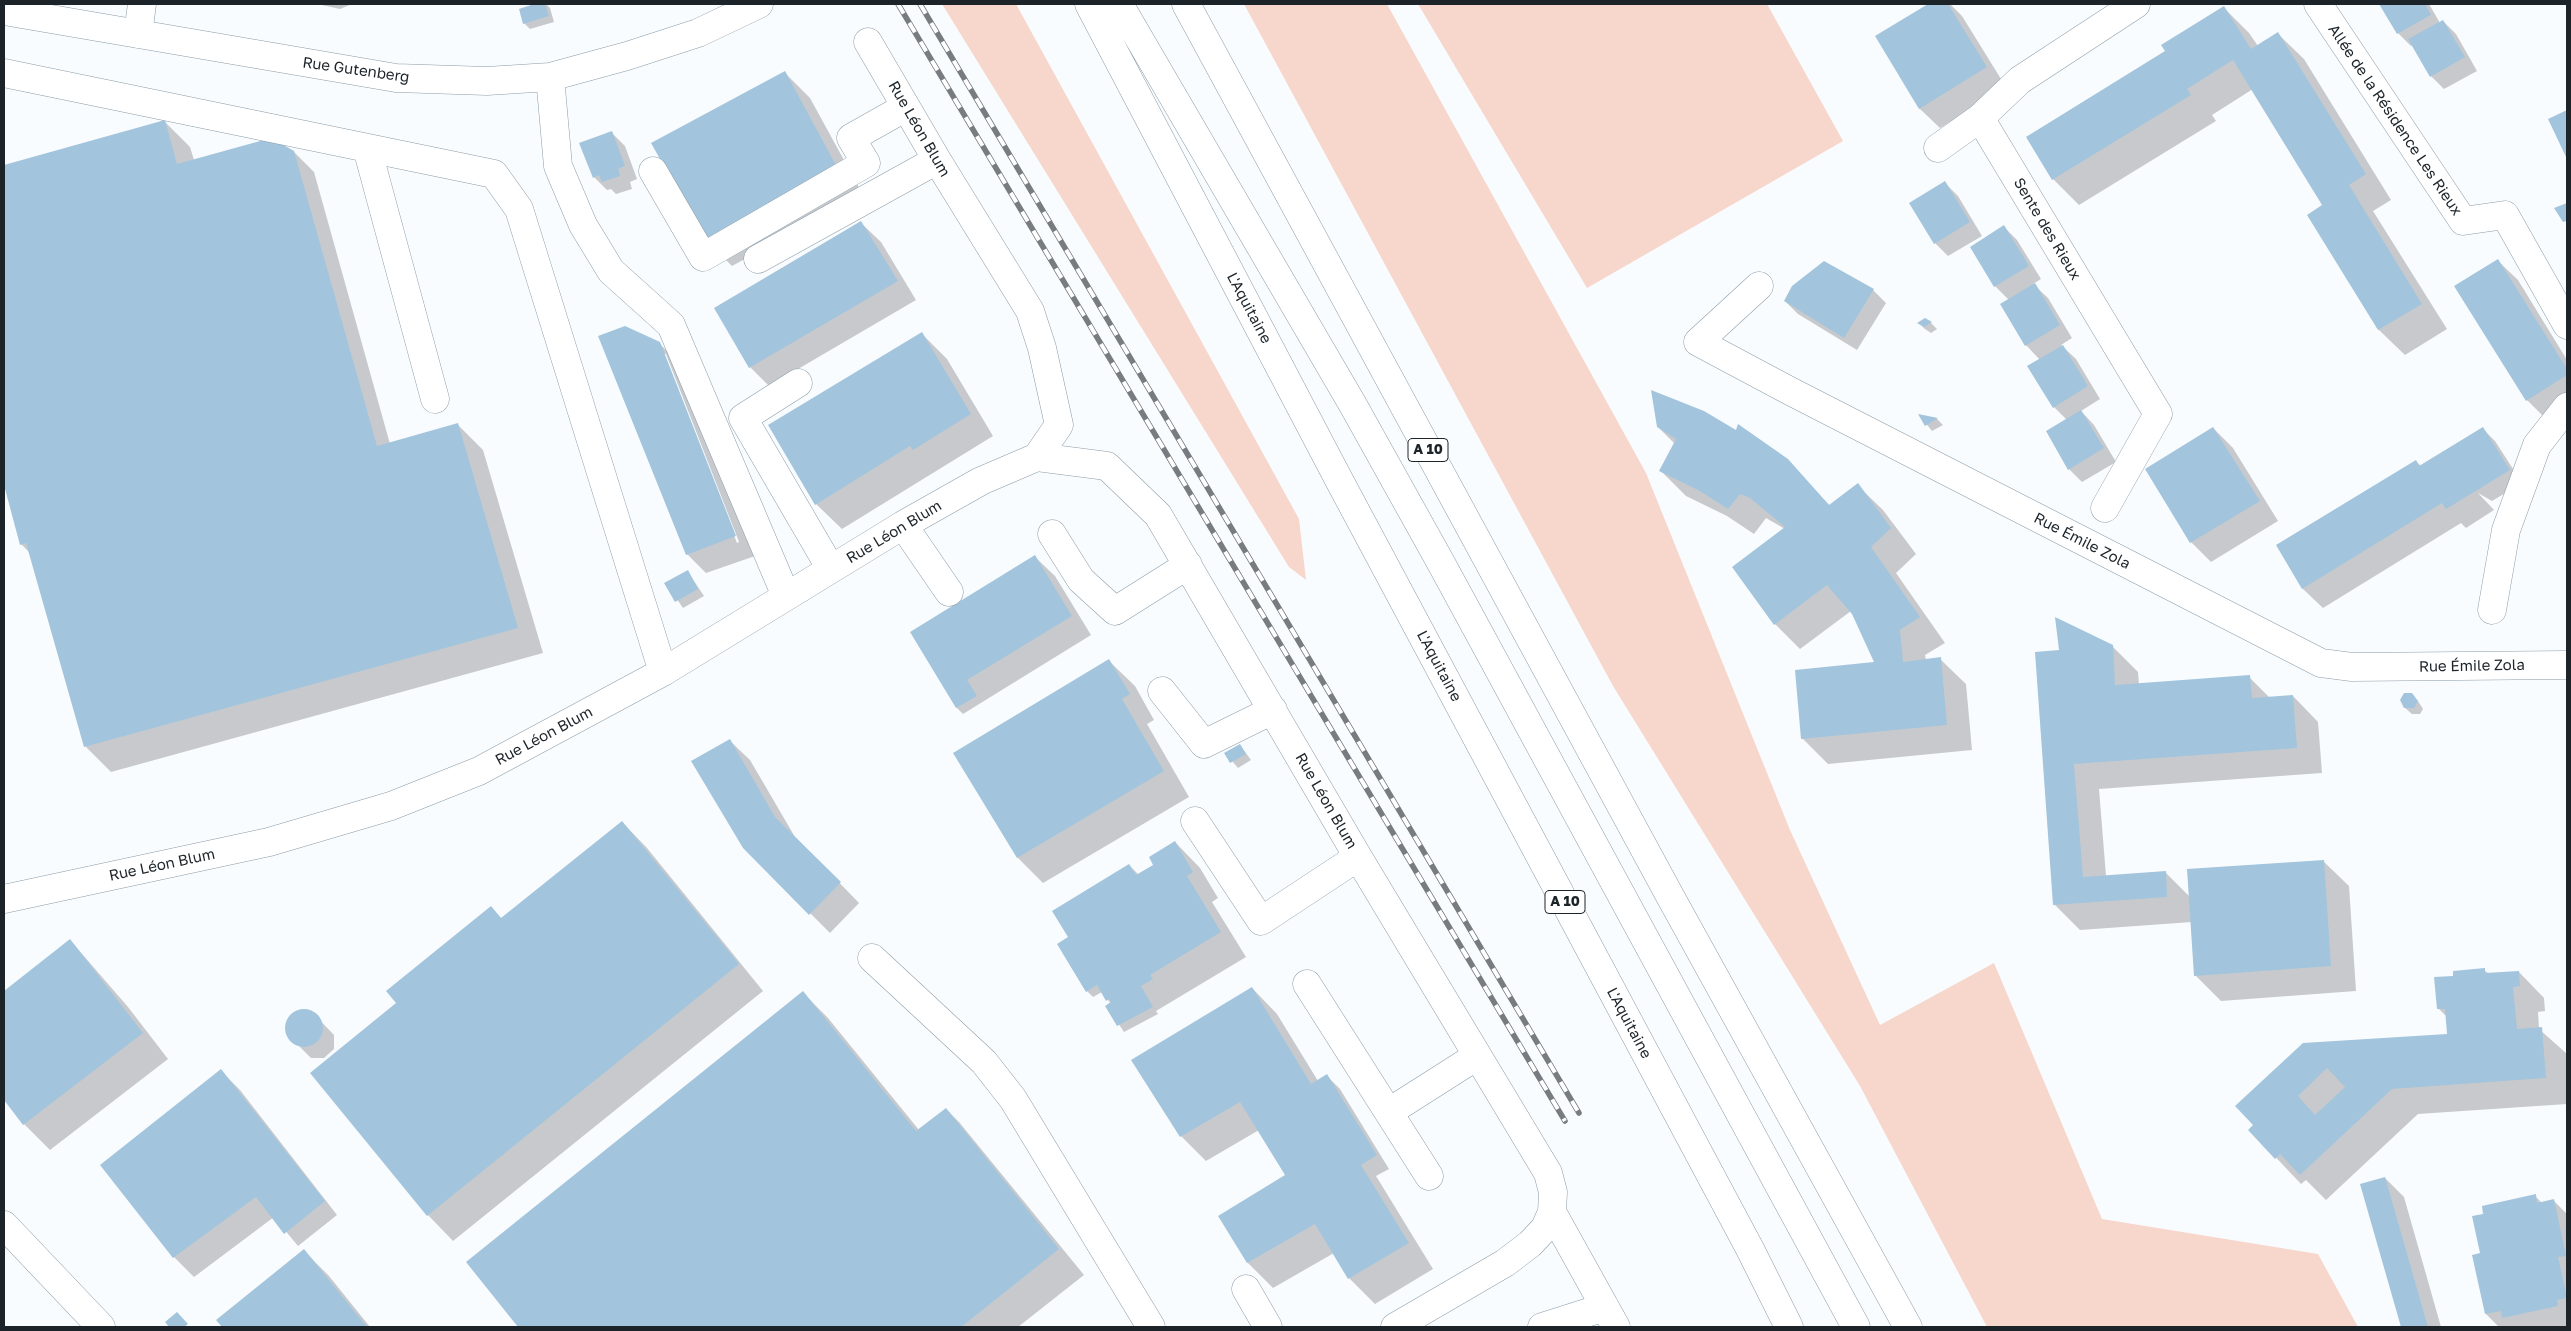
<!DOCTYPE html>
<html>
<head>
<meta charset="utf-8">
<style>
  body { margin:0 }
  #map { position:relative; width:2571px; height:1331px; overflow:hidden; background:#f9fcff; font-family:"Golos Text",sans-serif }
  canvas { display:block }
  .frame { position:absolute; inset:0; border:5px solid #1d2429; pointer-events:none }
</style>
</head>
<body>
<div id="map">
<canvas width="2571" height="1331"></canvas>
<div class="frame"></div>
</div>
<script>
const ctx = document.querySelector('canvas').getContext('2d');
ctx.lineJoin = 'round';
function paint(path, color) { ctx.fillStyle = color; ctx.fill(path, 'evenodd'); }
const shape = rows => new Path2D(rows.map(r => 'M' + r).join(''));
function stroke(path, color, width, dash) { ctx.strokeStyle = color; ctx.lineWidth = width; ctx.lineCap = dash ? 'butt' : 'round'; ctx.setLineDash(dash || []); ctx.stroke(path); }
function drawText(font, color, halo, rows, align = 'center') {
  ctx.font = font + ' "Golos Text",sans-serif'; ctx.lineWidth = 5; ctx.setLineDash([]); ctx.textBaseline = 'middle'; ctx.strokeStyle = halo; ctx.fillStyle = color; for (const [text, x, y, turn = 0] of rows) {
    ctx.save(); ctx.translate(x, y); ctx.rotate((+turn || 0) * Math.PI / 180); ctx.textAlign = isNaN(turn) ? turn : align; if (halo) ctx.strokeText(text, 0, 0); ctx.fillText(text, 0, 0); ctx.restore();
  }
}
paint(shape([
  [942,4,1016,4,1299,519,1306,580,1289,567],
  [1244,4,1387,4,1646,473,1790,830,1880,1025,1994,963,2102,1219,2318,1254,2358,1327,1987,1327,1860,1086,1613,686],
  [1418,4,1767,4,1843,141,1587,288]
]), '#f7d6cc');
paint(shape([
  [317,4,352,4,340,9],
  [538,4,546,4,550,8,554,22,530,29,524,23,520,10],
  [1930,4,1950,4,1962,16,2006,87,1940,128,1920,109,1876,36],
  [2381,4,2429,4,2440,23,2443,21,2456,34,2477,71,2444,89,2431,76,2413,45,2411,46,2398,33],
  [2224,8,2249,33,2258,46,2278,34,2304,59,2391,200,2373,211,2447,329,2405,355,2379,330,2309,215,2324,206,2253,89,2212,115,2216,121,2079,205,2053,179,2027,138,2167,52],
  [785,73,810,98,863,195,732,266,707,241],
  [165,122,190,147,194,160,294,152,314,172,390,444,458,425,483,450,543,653,111,772,86,747,30,553,21,544,4,480,4,167],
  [612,133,625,146,637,179,630,182,632,189,616,194,611,189,607,190,594,177],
  [1945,183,1958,196,1982,236,1948,256,1935,243,1911,204],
  [861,223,881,242,916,300,769,386,750,367],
  [2004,227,2017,240,2041,279,2033,284,2048,298,2072,338,2061,345,2076,359,2100,399,2081,411,2094,425,2116,462,2082,482,2069,469,2067,420,2054,407,2040,360,2026,345,2009,300,1995,286],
  [2498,261,2518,280,2567,360,2567,406,2546,419,2527,400],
  [1873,290,1886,303,1857,350,1798,314,1785,301],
  [1925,319,1931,323,1937,329,1931,333,1925,329,1919,323],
  [922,334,947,359,993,436,842,529,816,504],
  [659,343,679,363,755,556,706,573,687,554],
  [663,354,666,354,739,542,737,543],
  [1920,416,1937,419,1943,425,1932,431],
  [1658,427,1787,460,1830,506,1857,485,1883,510,1916,554,1896,573,1945,643,1925,655,1926,660,1940,659,1966,684,1972,750,1828,764,1802,738,1876,663,1851,611,1800,649,1775,624,1785,529,1766,518,1754,534,1727,516,1686,496,1661,471,1675,444],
  [2213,428,2233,448,2278,521,2211,562,2191,542],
  [2482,428,2495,441,2522,483,2492,501,2478,493,2494,510,2466,528,2461,523,2323,608,2303,589,2277,546,2416,461,2421,466],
  [1035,557,1055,576,1091,635,963,714,957,708,912,632],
  [688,572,704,596,683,608,666,583],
  [2112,646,2138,672,2139,685,2249,677,2270,698,2293,696,2318,722,2322,773,2099,789,2106,876,2165,872,2190,897,2323,861,2349,886,2356,991,2221,1001,2195,975,2192,922,2080,930,2054,904,2036,653],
  [1109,661,1135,686,1154,720,1147,724,1189,797,1043,883,1018,858,955,753],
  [2418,701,2423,709,2420,714,2412,714,2405,708],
  [730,741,750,760,795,837,859,903,830,933,744,847],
  [1240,745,1251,760,1238,768,1226,754],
  [622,822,647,848,763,991,453,1241,428,1215,398,1003,491,908,502,919],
  [1175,842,1200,868,1218,898,1212,902,1246,957,1156,1011,1158,1014,1124,1032,1107,1006,1111,1004,1102,992,1093,997,1087,991,1059,944,1069,938,1129,865,1139,875,1155,866],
  [70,940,128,1007,168,1059,50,1150,24,1124,4,1098,4,993],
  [2484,970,2489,974,2519,972,2544,998,2545,1011,2538,1012,2539,1029,2567,1054,2567,1104,2418,1114,2326,1200,2306,1180,2301,1184,2250,1130,2255,1125,2303,1044,2449,1035,2447,1017,2438,1008,2454,977],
  [1252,988,1277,1014,1318,1081,1327,1076,1340,1089,1389,1169,1376,1176,1433,1269,1375,1304,1349,1278,1334,1253,1273,1288,1248,1263,1220,1216,1287,1175,1259,1130,1206,1161,1181,1136],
  [803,993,828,1018,919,1130,946,1109,959,1122,1084,1275,1018,1327,520,1327,467,1262],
  [304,1009,311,1011,334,1035,334,1049,324,1058,311,1058,287,1034,287,1020,294,1012],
  [221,1071,240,1090,337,1215,298,1246,274,1217,194,1277,174,1257,102,1166],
  [2385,1178,2404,1197,2441,1327,2403,1327,2362,1185],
  [2535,1196,2542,1203,2554,1201,2567,1214,2567,1327,2499,1327,2486,1314,2481,1254],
  [304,1251,329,1276,370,1327,223,1327,218,1320]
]), '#0003');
paint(shape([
  [534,4,545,4,549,16,523,24,519,9],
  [1928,4,1948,4,1987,67,1919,109,1875,36],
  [2379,4,2425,4,2431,15,2397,34],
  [2224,6,2251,49,2278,32,2366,174,2349,185,2422,304,2378,330,2307,215,2322,205,2233,60,2187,89,2191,95,2052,180,2026,137,2165,51,2161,45],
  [2443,20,2465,57,2430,77,2408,39],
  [785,71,838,169,706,241,651,143],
  [2567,110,2567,159,2548,119],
  [165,120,177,164,271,138,294,151,377,446,458,423,518,628,84,747,26,543,20,545,4,485,4,165],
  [612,131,625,166,618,169,620,176,602,182,599,175,593,178,579,143],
  [1945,181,1970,222,1934,244,1909,203],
  [2567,203,2567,221,2563,222,2554,208],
  [861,221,898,281,749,368,714,308],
  [2004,225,2029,266,1994,287,1970,247],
  [2498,259,2567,369,2567,375,2526,401,2454,286],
  [1824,261,1874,289,1844,338,1784,301,1792,286],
  [2035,283,2060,325,2025,346,2000,304],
  [1925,318,1932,322,1924,327,1917,323],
  [625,326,660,342,736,536,686,555,598,336],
  [922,332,971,414,913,450,910,446,815,505,768,425],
  [2063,345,2088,386,2053,408,2027,366],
  [1651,390,1704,411,1736,430,1738,424,1788,459,1829,505,1858,483,1891,528,1871,547,1920,617,1900,630,1903,662,1941,657,1947,725,1801,739,1795,670,1874,662,1852,614,1827,585,1774,625,1732,567,1785,527,1750,498,1740,494,1728,509,1700,491,1659,471,1676,439,1657,427],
  [2081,410,2104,448,2068,470,2046,431],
  [1918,414,1938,418,1925,426],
  [2213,427,2260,501,2190,543,2145,469],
  [2483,427,2510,470,2446,509,2442,503,2302,589,2276,545,2416,460,2419,466],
  [1035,555,1072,616,967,680,977,696,956,708,910,632],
  [688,570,698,589,675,602,664,583],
  [2055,617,2113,645,2115,685,2250,675,2252,698,2293,695,2297,748,2074,764,2083,877,2166,871,2167,897,2053,905,2035,652,2059,650],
  [1109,659,1130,694,1122,699,1164,771,1017,858,953,753],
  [2404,693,2412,693,2418,701,2414,708,2404,708,2400,700],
  [730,739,775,817,841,882,809,915,743,848,691,761],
  [1240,744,1246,754,1230,763,1224,753],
  [622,821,739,964,427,1216,310,1073,396,1003,386,991,491,906,501,918],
  [1175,841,1193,872,1187,876,1221,932,1150,975,1153,979,1141,986,1153,1007,1117,1026,1105,1006,1111,1002,1109,999,1106,1001,1097,985,1086,992,1057,944,1068,937,1052,911,1129,864,1136,875,1153,865,1149,857],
  [2324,860,2331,966,2194,976,2187,869],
  [70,939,143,1033,23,1125,4,1100,4,991],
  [2485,968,2485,973,2519,971,2520,986,2513,987,2517,1029,2542,1027,2546,1078,2392,1089,2300,1175,2280,1154,2275,1159,2248,1130,2253,1125,2235,1106,2303,1043,2447,1034,2445,1009,2437,1009,2434,977,2453,976,2453,971],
  [2327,1068,2345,1087,2315,1115,2298,1096],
  [1252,987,1311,1084,1327,1074,1377,1155,1361,1165,1409,1243,1348,1279,1315,1224,1247,1263,1218,1216,1285,1175,1240,1102,1180,1137,1131,1060],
  [803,991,916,1131,946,1108,1059,1249,961,1327,518,1327,466,1262],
  '285 1028a19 19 0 1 1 38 0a19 19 0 1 1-38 0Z',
  [221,1069,325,1201,284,1234,256,1197,173,1258,100,1165],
  [2385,1177,2428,1327,2401,1327,2360,1184],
  [2536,1194,2537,1203,2554,1199,2566,1256,2558,1257,2567,1298,2557,1300,2558,1306,2502,1318,2501,1311,2485,1314,2472,1255,2480,1253,2472,1216,2483,1214,2482,1206],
  [304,1249,367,1327,222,1327,216,1320],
  [177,1312,188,1324,184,1327,169,1327,165,1322]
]), '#a2c4dc');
const minor = shape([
  [2318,4,2463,221,2505,215,2567,325],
  [4,11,396,78,487,81,550,77,627,56,698,33,759,4],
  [138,34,142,4],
  [868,42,937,160,1030,311,1042,348,1059,425,1037,457],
  [4,73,494,174,519,209,663,672],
  [550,77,558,166,583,225,611,271,671,325,786,596],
  [1980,118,2158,414,2105,508],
  [367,148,435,399],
  [1938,148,1980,118,2020,80,2136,4],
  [653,171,703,257,866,163,851,138,906,107],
  [758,259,937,160],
  [1759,286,1698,342,1790,391,2321,663,2352,667,2567,665],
  [798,383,743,418,831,569],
  [903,525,949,592],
  [1052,534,1081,580,1115,611,1188,565],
  [2492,610,2506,530,2537,445,2567,407],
  [1162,691,1204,744,1273,710],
  [1195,821,1261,921,1358,857],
  [4,899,269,842,391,806,479,771,663,672,903,525,981,481,1037,457,1107,466,1158,515,1358,857,1548,1173,1553,1192,1552,1212,1545,1228,1530,1244,1505,1263,1395,1327],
  [872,958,984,1062,1013,1099,1151,1327],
  [1307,984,1429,1176],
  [1389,1112,1477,1056],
  [1552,1212,1616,1327],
  [4,1225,101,1327],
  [1246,1289,1268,1327],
  [1542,1327,1605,1307]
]);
const highway = shape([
  [1089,4,1338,478,1750,1249,1789,1327],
  [1119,4,1353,405,1441,563,1856,1327],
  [1186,4,1670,896,1908,1327]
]);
stroke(minor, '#8b9ca8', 29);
stroke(highway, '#8b9ca8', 29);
stroke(minor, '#fff', 28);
stroke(highway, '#fff', 28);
const rail = shape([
  [898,4,1565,1121],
  [920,4,1579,1113]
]);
stroke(rail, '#777c81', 5.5);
stroke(rail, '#fff', 4, [11]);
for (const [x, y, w] of [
  [1428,450,40],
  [1565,902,40]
]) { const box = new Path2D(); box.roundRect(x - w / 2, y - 11.5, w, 23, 4); ctx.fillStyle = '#fff'; ctx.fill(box); stroke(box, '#1d2429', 1); }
drawText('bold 14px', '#1d2429', null, [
  ["A 10",1428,450],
  ["A 10",1565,902]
]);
drawText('15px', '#1d2429', '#fff', [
  ["Rue Gutenberg",356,70,8],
  ["Allée de la Résidence Les Rieux",2395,120,56],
  ["Rue Léon Blum",919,129,60],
  ["Sente des Rieux",2047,229,59],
  ["L'Aquitaine",1249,308,62],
  ["Rue Léon Blum",894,532,-31],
  ["Rue Émile Zola",2082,541,27],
  ["L'Aquitaine",1439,666,62],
  ["Rue Émile Zola",2472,666,-1],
  ["Rue Léon Blum",544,736,-28],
  ["Rue Léon Blum",1326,801,60],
  ["Rue Léon Blum",162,865,-12],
  ["L'Aquitaine",1629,1023,62]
]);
</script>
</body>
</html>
